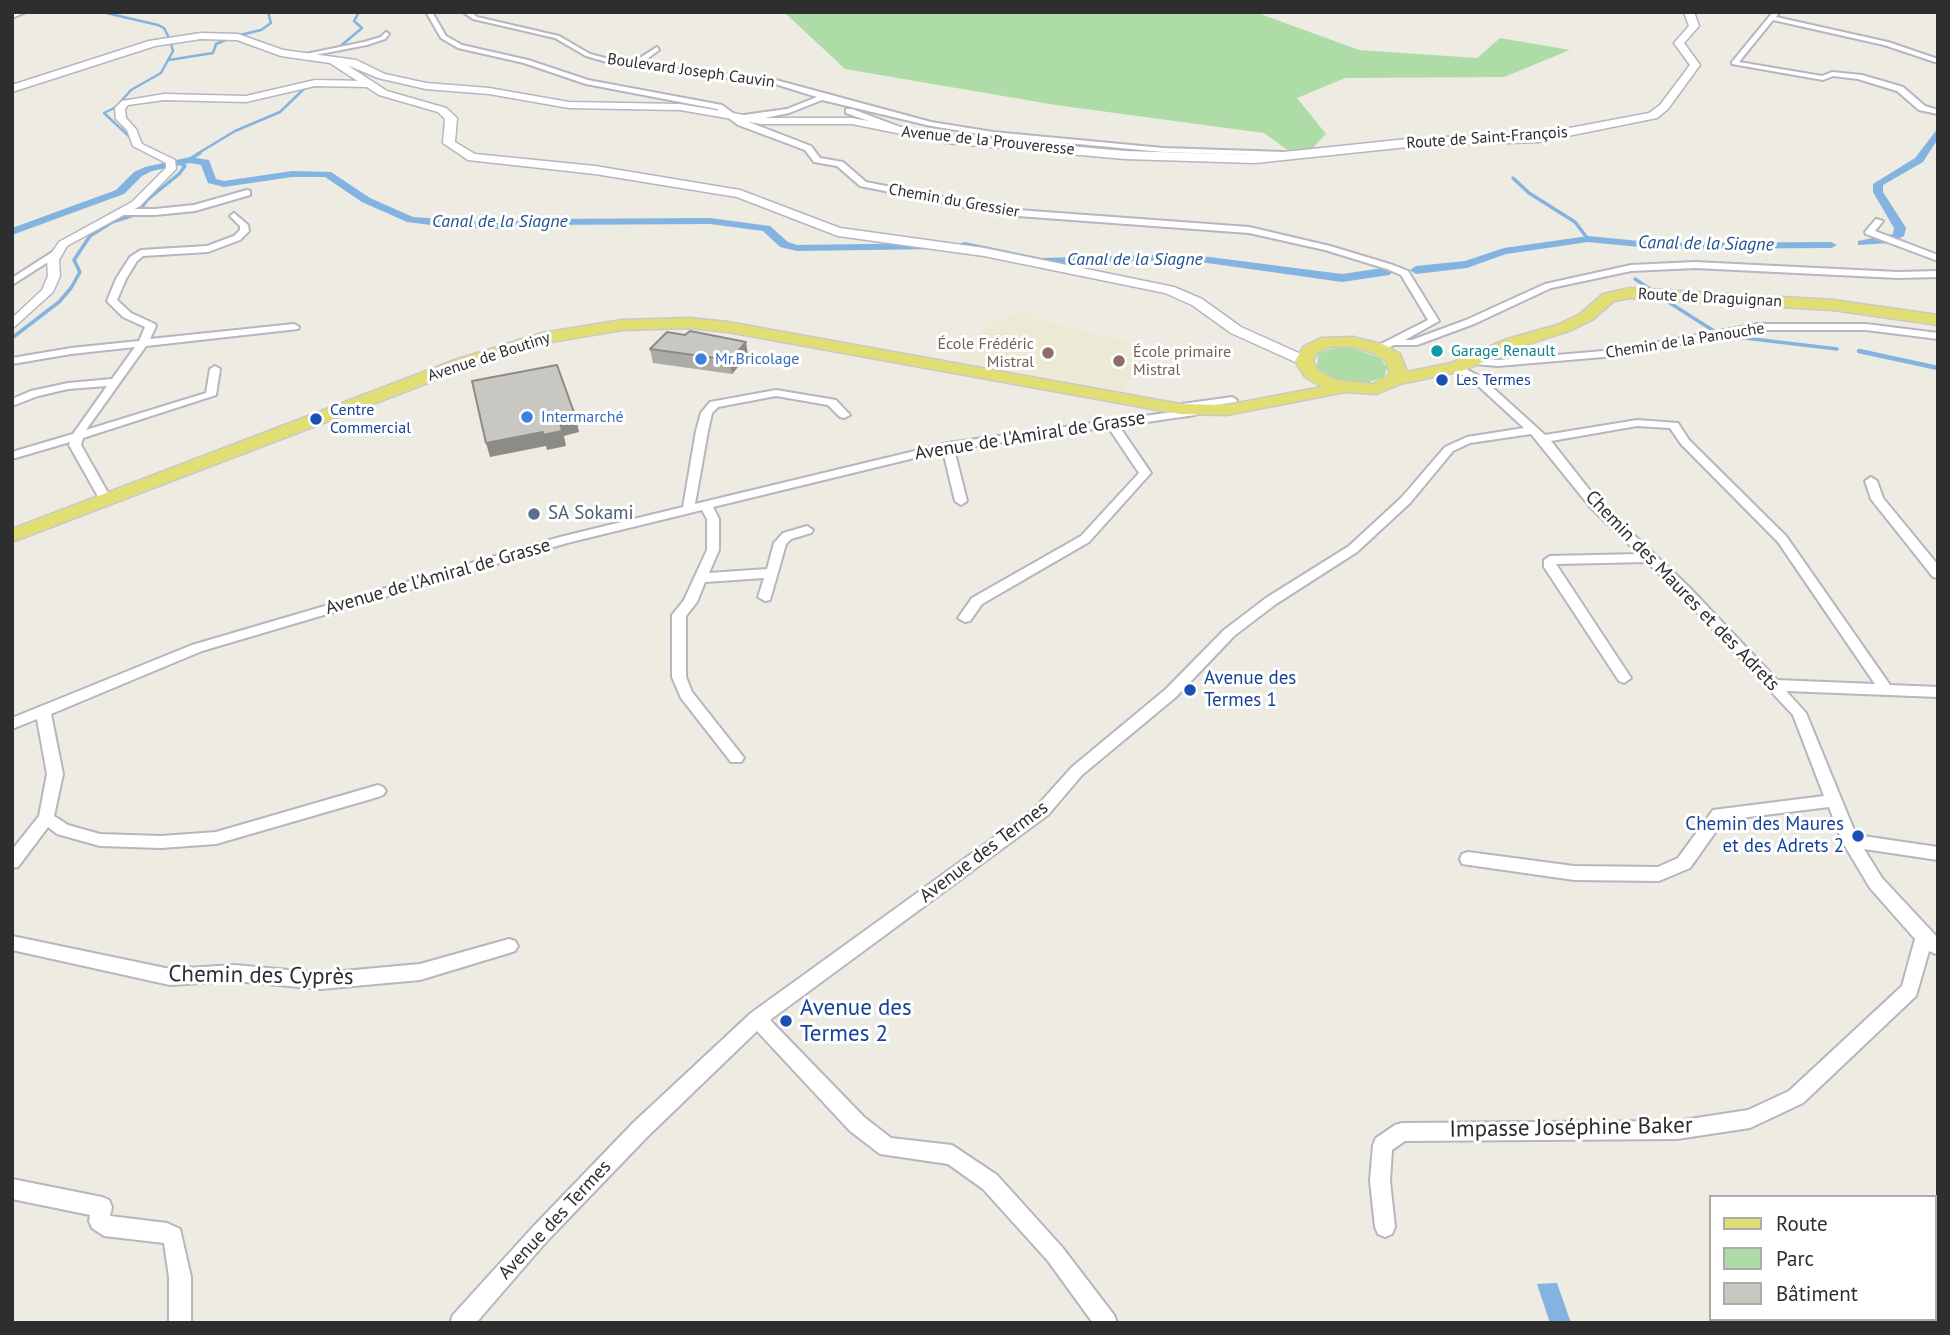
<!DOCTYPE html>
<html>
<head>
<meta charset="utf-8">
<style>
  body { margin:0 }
  #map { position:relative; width:1950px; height:1335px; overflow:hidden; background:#edebe2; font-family:"PT Sans",sans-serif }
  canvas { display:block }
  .frame { position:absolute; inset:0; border:14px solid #2e2e2e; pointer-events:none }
  .legend { position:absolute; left:1709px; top:1195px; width:228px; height:126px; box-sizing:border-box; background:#fff; border:2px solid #ababab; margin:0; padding:9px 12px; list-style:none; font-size:21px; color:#2e2e2e }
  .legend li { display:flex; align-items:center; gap:14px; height:35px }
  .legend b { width:35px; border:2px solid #ababab }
</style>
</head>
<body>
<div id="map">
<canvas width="1950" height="1335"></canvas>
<div class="frame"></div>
<ul class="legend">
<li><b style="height:9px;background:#e1df73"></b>Route</li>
<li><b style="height:19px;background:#addca6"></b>Parc</li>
<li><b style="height:19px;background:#c9c7c1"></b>Bâtiment</li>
</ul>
</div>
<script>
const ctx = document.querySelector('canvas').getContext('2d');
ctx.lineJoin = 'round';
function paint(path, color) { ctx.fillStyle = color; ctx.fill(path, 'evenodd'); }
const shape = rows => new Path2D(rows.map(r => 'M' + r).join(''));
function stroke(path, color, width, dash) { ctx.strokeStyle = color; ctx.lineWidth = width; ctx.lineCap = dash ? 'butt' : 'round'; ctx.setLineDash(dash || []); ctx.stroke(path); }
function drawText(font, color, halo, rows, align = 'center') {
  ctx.font = font + ' "PT Sans",sans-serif'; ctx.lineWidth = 6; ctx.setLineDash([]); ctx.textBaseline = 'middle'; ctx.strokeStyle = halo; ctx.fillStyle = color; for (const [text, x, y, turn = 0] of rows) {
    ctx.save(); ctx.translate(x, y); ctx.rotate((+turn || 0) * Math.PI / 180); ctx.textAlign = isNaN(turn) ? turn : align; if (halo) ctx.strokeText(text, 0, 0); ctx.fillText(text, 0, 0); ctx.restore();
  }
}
paint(shape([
  [1026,311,1036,319,1131,342,1132,377,1122,390,959,361,969,344,991,323]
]), '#ece9d4');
paint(shape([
  [784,12,1255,12,1359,50,1477,58,1500,38,1570,50,1504,77,1345,78,1297,98,1326,134,1301,160,1264,133,1056,105,845,69],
  [1348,347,1380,358,1387,368,1384,377,1363,384,1335,380,1317,368,1318,354,1331,349]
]), '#addca6');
paint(shape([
  [1557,1283,1571,1323,1550,1323,1537,1284]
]), '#83b4e1');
stroke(shape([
  [102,12,158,25,164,28,170,40],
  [236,36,261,30,271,23,268,12],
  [337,49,362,28,354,21,359,12],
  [169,60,213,53,216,44,231,38],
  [133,140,104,113,116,107,131,90,161,73,173,51,170,40],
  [197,154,235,131,280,112,306,87]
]), '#83b4e1', 2.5);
stroke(shape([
  [183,163,200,153],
  [1513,178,1529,193,1575,222,1588,239],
  [1635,279,1650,289],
  [1662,298,1714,331],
  [1728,336,1837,349],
  [12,338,59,302,71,288,80,272,74,260,90,236,112,222,137,214,147,200,179,174,185,166,170,159]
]), '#83b4e1', 3.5);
stroke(shape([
  [1859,351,1938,368]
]), '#83b4e1', 4.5);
paint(shape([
  [1938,128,1938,139,1923,162,1883,185,1883,192,1906,228,1904,236,1890,243,1858,245,1858,241,1893,234,1894,228,1873,192,1873,184,1915,158,1938,128],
  [190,157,209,160,216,179,224,181,292,171,331,172,370,198,413,217,498,223,541,219,710,218,770,226,788,242,797,245,938,243,944,246,938,249,797,251,780,247,763,231,710,224,541,225,498,229,447,227,407,222,362,202,325,177,292,177,224,187,208,183,201,165,190,163,152,171,142,176,124,194,12,235,12,228,116,190,134,172,145,167,190,157],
  [1588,236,1660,243,1831,242,1837,245,1831,248,1660,249,1588,242,1506,254,1467,268,1416,274,1410,270,1416,266,1465,261,1504,248,1588,236],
  [965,242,1042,258,1186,254,1342,274,1389,267,1395,271,1389,275,1342,282,1186,260,1042,264,961,247,961,243,965,242]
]), '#83b4e1');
const minor = shape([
  [16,12,26,12,12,18,12,14,16,12],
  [426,12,432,12,446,36,462,45,528,60,588,80,722,105,737,116,787,109,817,97,772,83,624,67,586,56,555,38,473,19,463,12,471,12,477,17,559,36,590,54,624,63,643,65,635,61,657,47,659,50,644,61,652,64,653,66,772,79,931,122,993,132,1163,148,1284,152,1285,154,1281,156,1163,152,993,136,931,126,822,100,789,113,760,119,741,119,811,146,820,158,843,162,866,182,1004,209,1249,227,1330,246,1393,265,1408,271,1439,321,1405,340,1412,340,1466,320,1545,284,1631,265,1695,262,1898,272,1938,271,1938,277,1898,278,1695,268,1631,271,1551,288,1474,324,1417,345,1394,345,1379,352,1374,349,1375,347,1428,320,1401,275,1387,269,1325,250,1249,233,1004,215,860,186,837,166,814,162,805,150,738,125,717,109,586,84,524,63,458,48,441,38,426,12],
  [1773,12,1780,12,1776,17,1888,42,1938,59,1938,63,1884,45,1773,20,1739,62,1822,76,1832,72,1862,75,1903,87,1925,106,1938,110,1938,114,1919,110,1897,91,1858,79,1833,76,1823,80,1732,64,1732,62,1773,12],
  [386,32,389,34,385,39,367,45,299,58,296,56,364,42,381,37,386,32],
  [846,109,852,109,916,133,909,135,846,113,846,109],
  [247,190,250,191,250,195,195,211,155,215,122,215,118,212,122,209,155,209,194,205,247,190],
  [234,213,248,225,249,231,240,240,208,252,143,256,137,261,126,279,117,300,131,313,155,324,156,326,150,339,294,324,299,327,298,329,146,346,86,430,206,393,210,369,215,366,220,369,216,395,83,438,81,445,112,500,110,503,102,503,100,500,69,445,70,442,12,459,12,452,73,434,107,386,68,389,38,396,12,406,12,399,31,391,68,383,112,379,135,347,71,354,12,364,12,358,71,348,139,341,145,327,123,317,107,301,116,279,130,257,141,250,207,246,234,236,240,230,240,226,230,216,234,213],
  [1876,219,1883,221,1875,231,1938,255,1938,261,1866,234,1865,232,1876,219],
  [54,251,62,253,12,285,12,278,54,251],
  [1758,324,1866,324,1938,333,1938,339,1866,330,1758,330,1615,356,1498,366,1475,364,1470,361,1475,358,1498,360,1615,350,1758,324],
  [1456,364,1481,377,1545,435,1637,420,1678,423,1689,440,1786,536,1890,685,1938,687,1938,697,1786,691,1806,713,1856,835,1938,847,1938,860,1864,849,1882,878,1938,938,1938,955,1929,951,1916,996,1803,1103,1750,1128,1677,1139,1405,1141,1392,1150,1390,1181,1395,1227,1392,1234,1385,1237,1378,1234,1375,1227,1370,1181,1373,1145,1376,1138,1395,1125,1402,1123,1677,1121,1748,1110,1789,1091,1902,986,1915,939,1870,888,1842,841,1829,807,1724,820,1690,868,1659,881,1574,880,1462,864,1460,859,1462,854,1468,852,1574,866,1658,867,1678,858,1713,810,1824,796,1793,715,1678,592,1647,562,1556,564,1631,678,1624,683,1619,681,1544,567,1544,560,1550,556,1639,554,1591,508,1531,434,1470,443,1453,451,1410,503,1357,552,1276,604,1234,636,1176,697,1082,775,1048,815,770,1020,864,1117,891,1138,952,1145,997,1175,1062,1247,1114,1315,1117,1323,1093,1323,1048,1261,983,1189,948,1164,880,1154,850,1131,757,1031,647,1137,545,1243,476,1323,450,1323,453,1315,531,1229,633,1123,751,1013,1036,807,1072,767,1166,689,1224,630,1266,598,1349,546,1402,497,1445,447,1467,437,1524,428,1473,381,1452,369,1451,367,1456,364],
  [1637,426,1670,428,1681,444,1778,542,1875,684,1777,680,1688,586,1599,502,1551,441,1637,426],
  [776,390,836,400,850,415,844,418,840,417,828,405,776,396,718,407,712,413,708,431,695,504,948,443,1195,409,1201,412,1195,415,1119,426,1151,473,1149,475,1089,542,982,604,970,621,965,622,958,618,972,598,1081,536,1139,473,1108,427,954,449,967,501,961,505,955,501,943,451,713,507,719,519,719,550,709,573,767,569,774,543,783,533,807,526,813,530,811,533,791,539,786,544,770,600,765,601,758,597,764,578,705,582,697,602,686,616,686,677,692,692,741,754,744,758,741,762,731,762,681,698,672,677,672,615,684,600,707,550,707,519,702,510,567,543,202,651,51,714,63,774,54,816,68,825,100,834,161,836,216,832,378,785,383,787,386,791,383,795,378,797,216,844,161,848,100,846,57,834,48,827,18,867,12,868,12,850,39,816,47,774,37,719,12,729,12,718,192,645,560,537,683,507,696,431,701,413,710,402,776,390],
  [1232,397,1237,400,1236,402,1182,410,1176,407,1182,404,1232,397],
  [1871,477,1877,481,1883,498,1938,565,1938,578,1933,577,1871,499,1865,481,1871,477],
  [12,936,170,969,235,965,321,973,420,964,509,939,515,941,518,946,515,951,509,953,420,980,321,989,235,981,170,985,12,950,12,936],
  [12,1179,102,1197,109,1200,112,1207,110,1216,167,1223,180,1229,191,1277,191,1323,169,1323,169,1277,164,1243,104,1236,92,1228,89,1221,90,1215,12,1199,12,1179]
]);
const tertiary = shape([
  [315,80,368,81,373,84,368,87,315,86,246,102,164,100,128,105,125,109,126,118,136,129,142,144,175,160,176,169,140,206,67,246,59,260,60,276,53,292,12,329,12,318,42,290,48,276,47,260,59,242,132,202,166,168,166,163,133,146,127,130,116,119,115,108,122,101,164,94,246,96,315,80]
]);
const secondary = shape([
  [1684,12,1694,12,1699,26,1684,43,1700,65,1668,109,1657,118,1538,142,1417,146,1255,163,1125,159,946,143,852,124,761,124,680,110,569,108,489,94,426,89,378,78,347,65,387,91,446,108,457,118,455,142,475,154,595,166,740,190,840,228,984,248,1174,287,1202,299,1241,327,1310,358,1312,361,1304,366,1231,333,1192,305,1165,293,984,256,838,236,737,197,595,174,468,160,443,143,445,119,438,112,379,95,330,63,281,56,237,40,201,39,155,46,12,92,12,85,149,41,201,33,238,34,283,50,356,60,385,74,426,83,489,88,569,102,680,104,761,118,852,118,946,135,1125,151,1255,155,1417,138,1538,134,1649,113,1660,105,1690,65,1674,43,1689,26,1684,12]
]);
const primary = shape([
  [1630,288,1833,300,1938,315,1938,325,1833,310,1630,298,1614,301,1592,320,1569,331,1519,347,1462,371,1400,384,1376,394,1345,392,1227,415,1180,414,728,332,689,328,622,330,545,343,467,368,12,542,12,529,455,360,542,333,622,320,689,318,728,322,1180,404,1227,405,1322,387,1305,377,1295,361,1304,346,1321,338,1353,337,1385,345,1400,354,1407,372,1451,363,1507,339,1557,325,1580,314,1603,294,1630,288],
  [1330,347,1353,347,1373,353,1386,361,1390,374,1373,384,1335,380,1318,370,1313,361,1317,353,1330,347]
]);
stroke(minor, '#b6b5c0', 4);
stroke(tertiary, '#b6b5c0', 3);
stroke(secondary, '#b6b5c0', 3);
stroke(primary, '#c9c9c9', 3);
paint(minor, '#fff');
paint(tertiary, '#fff');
paint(secondary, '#fff');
paint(primary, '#e1df73');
paint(shape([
  [650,349,748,355,732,374,653,363]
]), '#adaba6');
paint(shape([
  [746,342,748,355,732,374,730,360],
  [576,418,579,432,564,436,566,446,547,450,546,446,490,457,486,443,543,432,560,422]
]), '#8d8b87');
const building = shape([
  [690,331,746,342,730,360,650,349,667,332,685,335,690,331],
  [557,365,576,418,560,422,562,431,543,435,543,432,486,443,472,381,557,365]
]);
paint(building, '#c9c7c1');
stroke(building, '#8d8b87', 2);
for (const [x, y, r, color] of [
  [1437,351,7,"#0f9aa8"],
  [1048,353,7,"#8d6e63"],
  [701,359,7,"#3f7fe0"],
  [1119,361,7,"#8d6e63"],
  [1442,380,7,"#1a4fb4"],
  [527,417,7,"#3f7fe0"],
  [316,419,7,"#1a4fb4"],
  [534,514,7,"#5c6f8a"],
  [1190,690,7,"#1a4fb4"],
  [1858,836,7,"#1a4fb4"],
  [786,1021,7,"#1a4fb4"]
]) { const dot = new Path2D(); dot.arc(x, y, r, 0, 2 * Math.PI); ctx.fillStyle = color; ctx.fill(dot); stroke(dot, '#fff', 2.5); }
drawText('16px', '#2e2e2e', '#fff', [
  ["Boulevard Joseph Cauvin",691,71,8],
  ["Route de Saint-François",1487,138,-4],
  ["Avenue de la Prouveresse",988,141,6],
  ["Chemin du Gressier",954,201,10],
  ["Route de Draguignan",1710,298,3],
  ["Chemin de la Panouche",1685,341,-9],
  ["Avenue de Boutiny",489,357,-18]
]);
drawText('16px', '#785e54', '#fff', [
  ["École Frédéric",1034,344],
  ["Mistral",1034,362],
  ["École primaire",1133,352,"left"],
  ["Mistral",1133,370,"left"]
], 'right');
drawText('16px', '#0d838f', '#fff', [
  ["Garage Renault",1451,351]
], 'left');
drawText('16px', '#366cbe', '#fff', [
  ["Mr.Bricolage",715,359],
  ["Intermarché",541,417]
], 'left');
drawText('16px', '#164399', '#fff', [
  ["Les Termes",1456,380],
  ["Centre",330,410],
  ["Commercial",330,428]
], 'left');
drawText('italic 18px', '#1f5191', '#fff', [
  ["Canal de la Siagne",500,222],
  ["Canal de la Siagne",1706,244,1],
  ["Canal de la Siagne",1135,260]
]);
drawText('19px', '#2e2e2e', '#fff', [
  ["Avenue de l'Amiral de Grasse",1030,436,-9],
  ["Avenue de l'Amiral de Grasse",438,577,-16],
  ["Chemin des Maures et des Adrets",1682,591,46],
  ["Avenue des Termes",984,852,-37],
  ["Avenue des Termes",555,1220,-47]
]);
drawText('19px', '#4e5e75', '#fff', [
  ["SA Sokami",548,514]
], 'left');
drawText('19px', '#164399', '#fff', [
  ["Avenue des",1204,679],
  ["Termes 1",1204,701],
  ["Chemin des Maures",1844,825,"right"],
  ["et des Adrets 2",1844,847,"right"]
], 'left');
drawText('23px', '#2e2e2e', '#fff', [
  ["Chemin des Cyprès",261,976,1],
  ["Impasse Joséphine Baker",1571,1128,-1]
]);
drawText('23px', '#164399', '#fff', [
  ["Avenue des",800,1008],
  ["Termes 2",800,1034]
], 'left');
</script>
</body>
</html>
